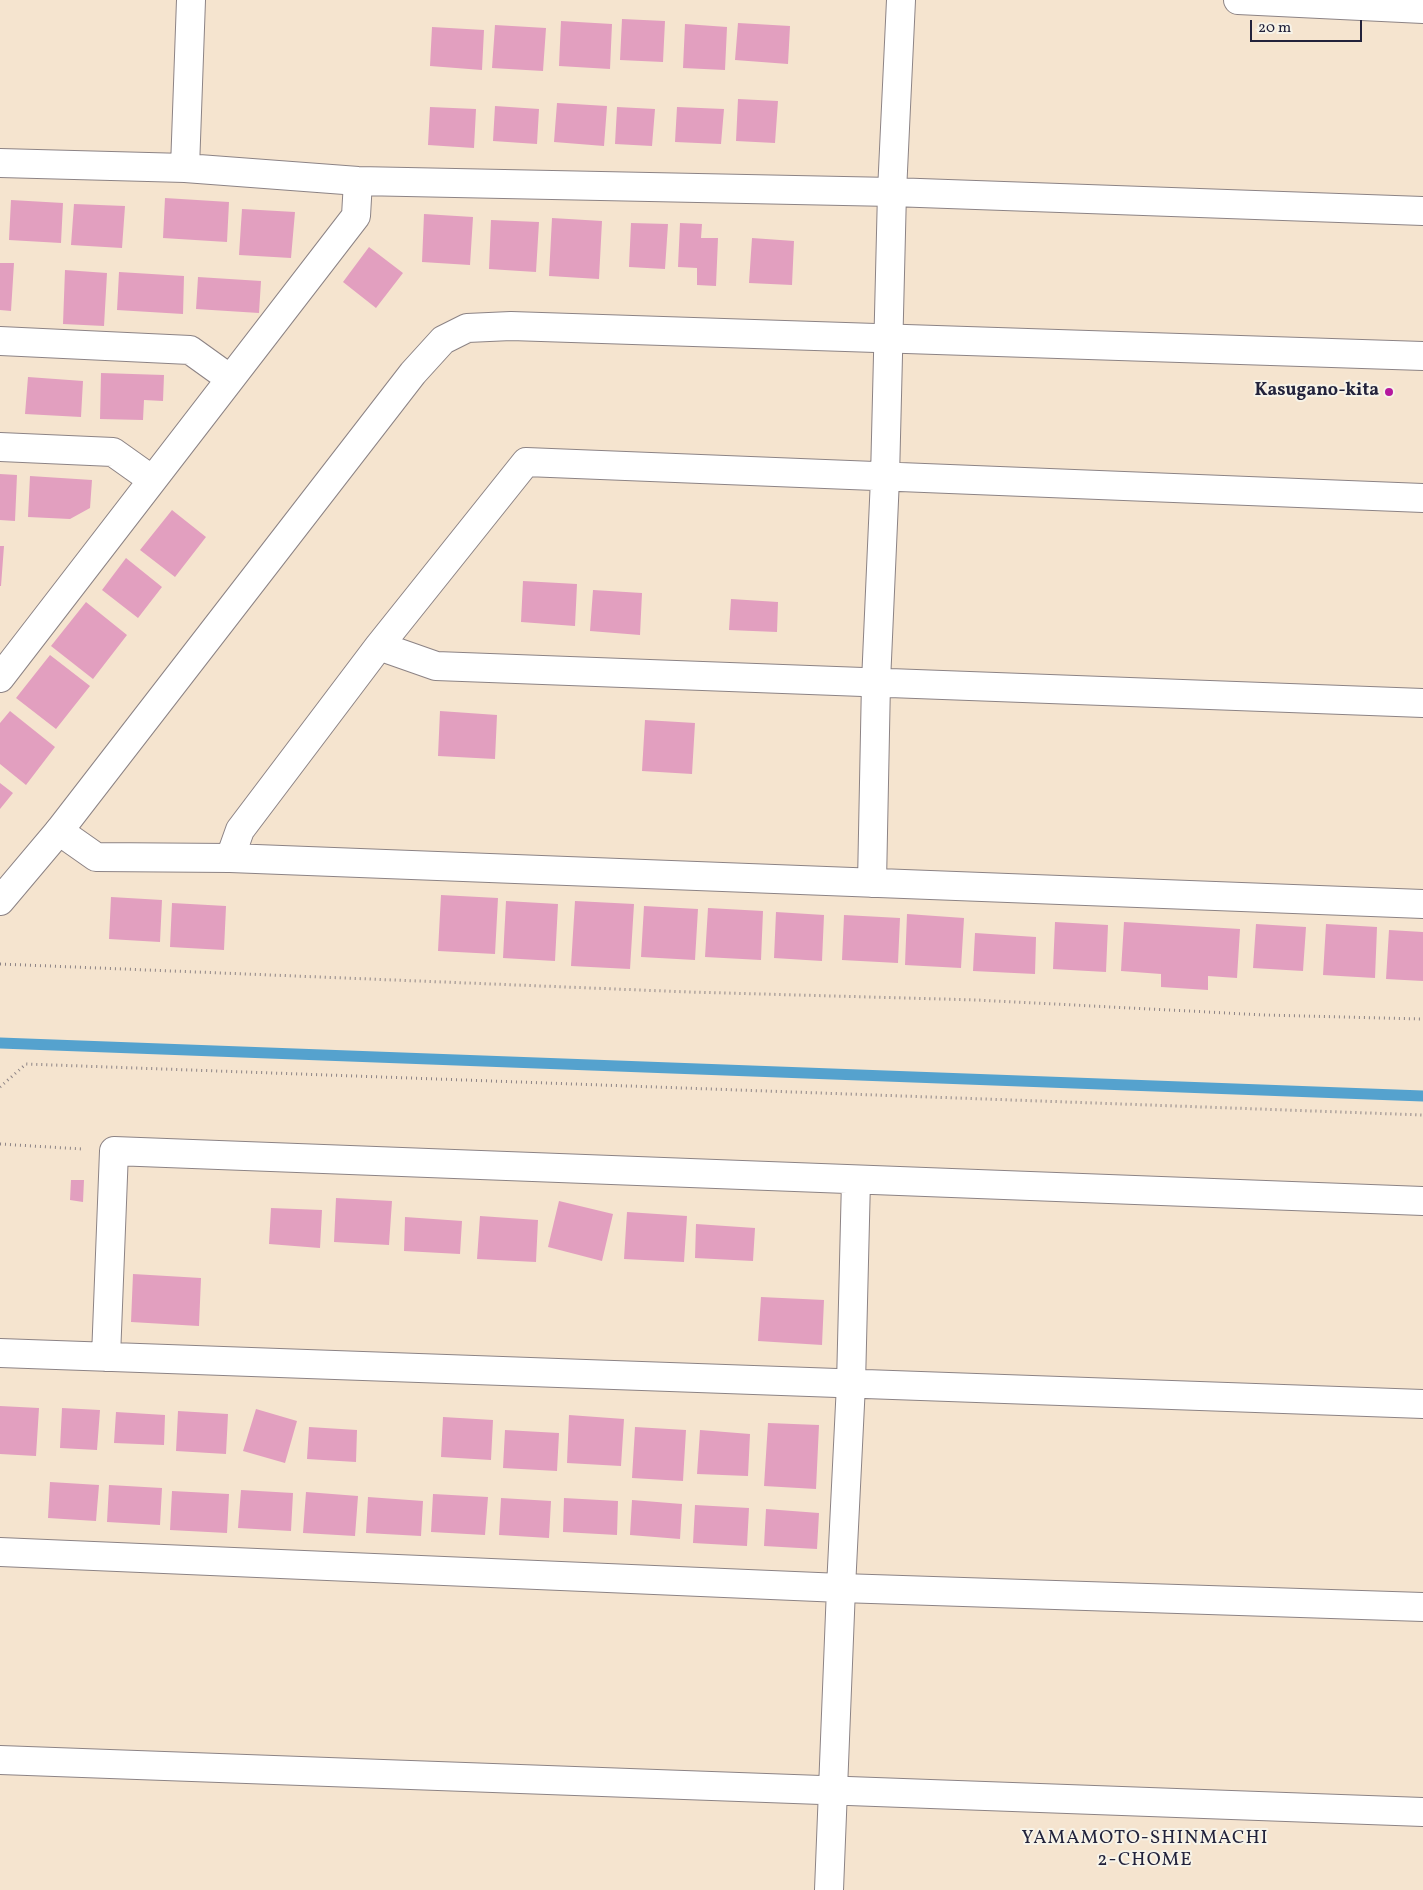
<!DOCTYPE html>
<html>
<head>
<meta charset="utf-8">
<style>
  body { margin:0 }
  #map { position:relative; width:1423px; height:1890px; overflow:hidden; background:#f5e4cf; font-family:Vollkorn,serif }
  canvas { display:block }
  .scale { position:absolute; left:1250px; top:20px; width:112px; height:22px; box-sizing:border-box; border:2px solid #22223b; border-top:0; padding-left:6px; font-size:15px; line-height:18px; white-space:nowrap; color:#22223b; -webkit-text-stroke:4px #f7f3e8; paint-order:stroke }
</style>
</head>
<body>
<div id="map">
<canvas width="1423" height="1890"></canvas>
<div class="scale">20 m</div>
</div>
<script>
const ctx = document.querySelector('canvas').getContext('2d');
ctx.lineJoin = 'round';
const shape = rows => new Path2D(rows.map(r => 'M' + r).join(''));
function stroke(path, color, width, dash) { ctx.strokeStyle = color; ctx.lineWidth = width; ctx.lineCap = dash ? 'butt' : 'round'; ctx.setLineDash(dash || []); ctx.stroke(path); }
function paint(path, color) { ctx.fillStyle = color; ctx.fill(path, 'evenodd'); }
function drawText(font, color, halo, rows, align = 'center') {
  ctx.font = font + ' Vollkorn,serif'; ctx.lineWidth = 4; ctx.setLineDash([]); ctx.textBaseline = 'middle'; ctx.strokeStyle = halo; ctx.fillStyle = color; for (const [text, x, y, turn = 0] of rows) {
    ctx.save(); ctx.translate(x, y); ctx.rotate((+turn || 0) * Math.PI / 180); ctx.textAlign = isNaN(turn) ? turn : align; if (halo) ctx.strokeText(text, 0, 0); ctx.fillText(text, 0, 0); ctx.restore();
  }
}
stroke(shape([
  [0,1043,1423,1096]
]), '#55a2ce', 11);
paint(shape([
  [622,19,665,21,663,62,620,60],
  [561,21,612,24,610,69,559,66],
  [738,23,790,26,788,64,735,60],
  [685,24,727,27,725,70,683,68],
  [495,25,546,28,543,71,492,68],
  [432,27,484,30,482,70,430,66],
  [738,99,778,101,775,143,736,141],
  [557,103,607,106,604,146,554,142],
  [495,106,539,109,537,144,493,141],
  [430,107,476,109,474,148,428,145],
  [617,107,655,109,652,146,615,144],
  [677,107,724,109,721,144,675,142],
  [165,198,229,202,227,242,163,238],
  [11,200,63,203,61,243,9,240],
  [74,204,125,206,122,248,71,245],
  [242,209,295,212,291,258,239,255],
  [424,214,473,217,470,265,422,262],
  [552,218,602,221,599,279,549,276],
  [491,220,539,222,536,272,489,269],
  [631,223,668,224,665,269,629,267],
  [680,223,702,224,701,238,718,238,716,286,697,285,697,268,678,267],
  [752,238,794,241,792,285,749,283],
  [369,247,403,273,376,308,343,282],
  [0,263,14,263,11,311,0,310],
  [65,270,107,273,104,326,63,324],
  [119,272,184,276,183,314,117,310],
  [198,277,261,281,259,313,196,309],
  [101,373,164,375,163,401,144,400,143,420,100,419],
  [28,377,83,381,81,417,25,414],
  [0,474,17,475,15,521,0,520],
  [30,476,92,480,90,508,70,519,28,517],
  [172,510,206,537,175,577,140,550],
  [0,546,4,546,1,586,0,586],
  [126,558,162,587,138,618,102,590],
  [523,581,577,584,575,626,521,622],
  [593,590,642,593,640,635,590,631],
  [731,599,778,602,777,632,729,630],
  [86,602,127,635,93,679,51,646],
  [50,655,90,686,56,729,16,698],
  [10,711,55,747,26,785,0,764,0,723],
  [440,711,497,715,495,759,438,756],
  [645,720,695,723,692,774,642,771],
  [0,783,13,793,0,809],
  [441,895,498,898,495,954,438,951],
  [111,897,162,900,160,942,109,939],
  [506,901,558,904,555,961,503,958],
  [575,901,634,904,630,969,571,966],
  [172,903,226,906,224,950,170,947],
  [644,906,698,909,695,960,641,957],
  [708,908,763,911,761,960,705,957],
  [776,912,824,915,822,961,774,958],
  [907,914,964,918,961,968,905,965],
  [844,915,900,918,898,963,842,960],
  [1055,922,1108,925,1106,972,1053,969],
  [1124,922,1240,929,1237,978,1208,976,1208,990,1161,987,1161,974,1121,971],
  [1256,924,1306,927,1303,971,1253,968],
  [1326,924,1377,927,1375,978,1323,975],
  [1389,930,1423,932,1423,981,1386,979],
  [975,933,1036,937,1035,974,973,971],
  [71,1180,84,1180,83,1202,70,1200],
  [336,1198,392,1201,389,1245,334,1242],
  [559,1201,613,1214,602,1261,548,1247],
  [271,1208,322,1210,320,1248,269,1244],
  [627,1212,687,1216,684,1262,624,1259],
  [480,1216,538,1220,536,1262,477,1259],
  [405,1217,462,1221,460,1254,404,1251],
  [696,1224,755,1228,753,1261,695,1258],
  [133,1274,201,1278,199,1326,131,1322],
  [761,1297,824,1300,822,1345,758,1341],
  [0,1406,39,1408,36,1456,0,1454],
  [62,1408,100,1410,97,1450,60,1448],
  [256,1409,297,1421,285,1463,243,1451],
  [178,1411,228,1414,226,1454,176,1451],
  [116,1412,165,1415,164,1445,114,1443],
  [569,1415,624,1419,621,1466,567,1463],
  [443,1417,493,1420,491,1460,441,1457],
  [768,1423,819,1425,816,1489,764,1486],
  [309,1427,357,1430,356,1462,307,1459],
  [635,1427,686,1430,683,1481,632,1478],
  [505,1430,559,1433,557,1471,503,1468],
  [700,1430,750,1434,748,1476,697,1474],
  [50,1482,99,1485,96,1521,48,1518],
  [109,1485,162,1488,160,1525,107,1522],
  [241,1490,293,1493,291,1531,238,1528],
  [172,1491,229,1494,227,1533,170,1530],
  [306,1492,358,1496,355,1536,303,1533],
  [433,1494,488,1497,485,1535,431,1532],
  [368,1497,423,1501,421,1536,366,1533],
  [501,1498,551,1501,549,1538,499,1535],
  [564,1498,618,1501,617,1535,563,1532],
  [632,1500,682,1504,680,1539,630,1535],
  [695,1505,749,1508,747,1546,693,1543],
  [766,1509,819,1513,817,1549,764,1546]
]), '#e29fbf');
const minor = shape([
  [1238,0,1423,9],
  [0,163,185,168,358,181,892,192,1423,211],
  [185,168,191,0],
  [0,341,190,350,229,378],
  [0,447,113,452,151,479],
  [379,646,436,666,1423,703],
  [0,678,356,216,358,181],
  [59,831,96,857,230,858,1423,904],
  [230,858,240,830,379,646,526,462,1423,498],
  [872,883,876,682,885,478,892,192,901,0],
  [0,1353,1423,1404],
  [106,1357,114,1151,1423,1201],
  [0,1552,841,1588,1423,1607],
  [0,1760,1423,1812],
  [829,1890,841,1588,851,1384,856,1180]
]);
const tertiary = shape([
  [0,901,59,831,413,373,443,340,467,328,511,326,1423,356]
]);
stroke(minor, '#8c8385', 30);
stroke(tertiary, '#8c8385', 30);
stroke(shape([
  [0,964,689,992,977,1000,1265,1015,1423,1019],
  [0,1087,26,1064,1423,1115],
  [0,1144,82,1149]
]), '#8c8385', 3, [1, 4]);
stroke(minor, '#fff', 28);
stroke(tertiary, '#fff', 28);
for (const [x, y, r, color] of [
  [1389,392,5,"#b5179e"]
]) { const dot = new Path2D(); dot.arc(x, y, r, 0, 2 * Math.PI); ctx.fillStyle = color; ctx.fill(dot); stroke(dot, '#f7f3e8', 2); }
drawText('bold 18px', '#22223b', '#f7f3e8', [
  ["Kasugano-kita",1379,392]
], 'right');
ctx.letterSpacing = '1px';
drawText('19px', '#22223b', '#f7f3e8', [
  ["YAMAMOTO-SHINMACHI",1145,1840],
  ["2-CHOME",1145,1862]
]);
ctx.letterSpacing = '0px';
</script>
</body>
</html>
